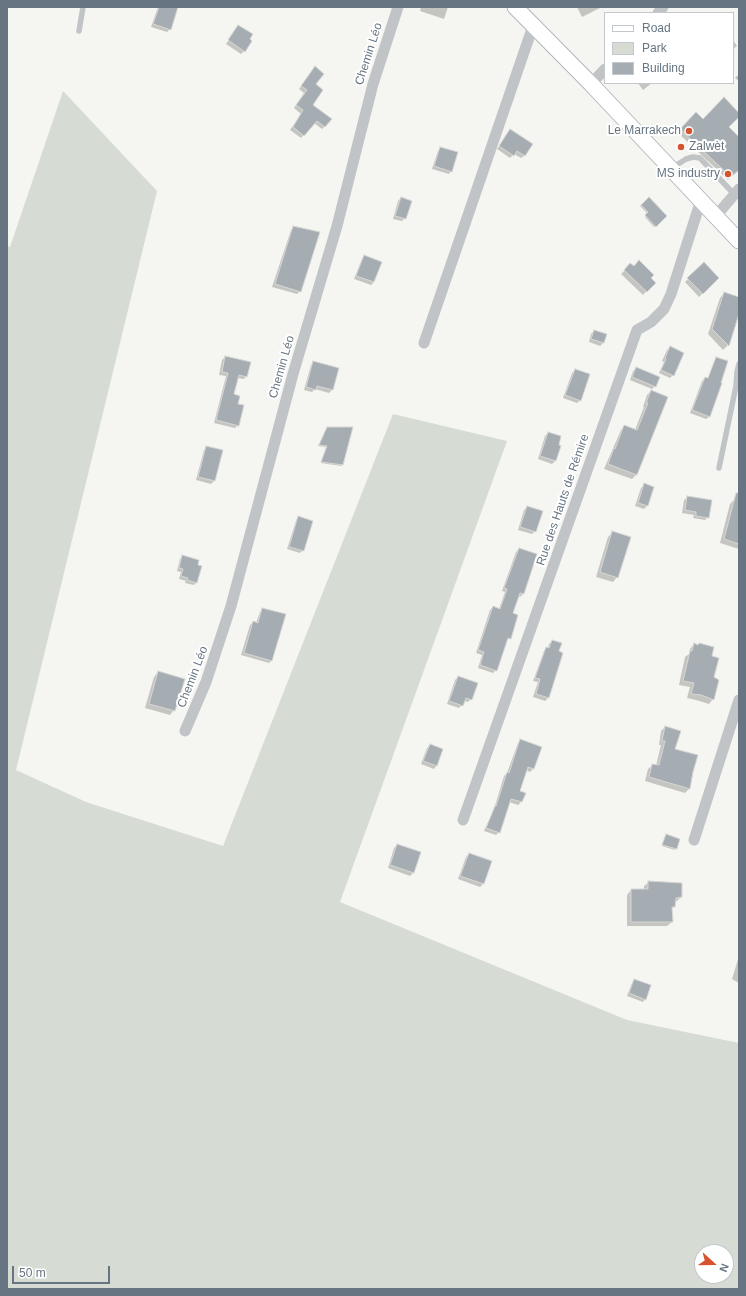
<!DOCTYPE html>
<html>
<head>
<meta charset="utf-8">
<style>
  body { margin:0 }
  #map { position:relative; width:746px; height:1296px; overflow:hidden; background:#f5f5f2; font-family:Helvetica,sans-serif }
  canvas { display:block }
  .frame { position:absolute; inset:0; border:8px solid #667581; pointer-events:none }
  .legend { position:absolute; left:604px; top:12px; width:130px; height:72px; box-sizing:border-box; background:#fff; border:1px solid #c2c8cd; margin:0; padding:5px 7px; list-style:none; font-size:12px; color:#667581 }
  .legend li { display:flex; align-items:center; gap:8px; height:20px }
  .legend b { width:20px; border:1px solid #c2c8cd }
  .north { position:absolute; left:694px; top:1244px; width:40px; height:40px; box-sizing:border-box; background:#fff; border:1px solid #c2c8cd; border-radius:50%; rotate:111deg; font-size:11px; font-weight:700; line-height:16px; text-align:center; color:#667581 }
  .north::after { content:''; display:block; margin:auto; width:14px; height:18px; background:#d65330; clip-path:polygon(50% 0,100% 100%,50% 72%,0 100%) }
  .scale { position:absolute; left:12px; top:1266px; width:98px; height:18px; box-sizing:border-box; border:2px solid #667581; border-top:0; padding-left:5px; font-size:12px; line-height:14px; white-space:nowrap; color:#667581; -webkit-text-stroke:3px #fff; paint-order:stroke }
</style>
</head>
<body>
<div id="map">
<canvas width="746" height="1296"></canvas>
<div class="frame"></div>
<ul class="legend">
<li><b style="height:5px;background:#fff"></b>Road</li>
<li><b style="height:11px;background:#d6dcd3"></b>Park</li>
<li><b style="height:11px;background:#a6adb2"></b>Building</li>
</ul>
<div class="north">N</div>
<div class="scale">50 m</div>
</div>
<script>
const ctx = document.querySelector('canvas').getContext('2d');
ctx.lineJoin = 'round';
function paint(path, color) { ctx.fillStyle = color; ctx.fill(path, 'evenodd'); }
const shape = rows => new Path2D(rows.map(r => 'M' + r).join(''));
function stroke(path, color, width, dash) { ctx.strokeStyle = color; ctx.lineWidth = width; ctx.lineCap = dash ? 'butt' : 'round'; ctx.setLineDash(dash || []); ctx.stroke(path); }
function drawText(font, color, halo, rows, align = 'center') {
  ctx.font = font + ' Helvetica,sans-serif'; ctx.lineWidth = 4; ctx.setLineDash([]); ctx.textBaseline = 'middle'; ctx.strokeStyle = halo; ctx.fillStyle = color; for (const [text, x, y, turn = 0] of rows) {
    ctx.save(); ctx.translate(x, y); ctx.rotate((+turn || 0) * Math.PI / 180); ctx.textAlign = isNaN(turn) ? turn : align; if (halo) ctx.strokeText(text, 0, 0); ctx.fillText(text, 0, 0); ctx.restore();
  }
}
paint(shape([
  [63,91,157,191,16,770,86,802,223,846,393,414,507,441,340,902,627,1020,739,1043,739,1289,7,1289,7,246,10,247],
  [702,1252,726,1252,726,1276,702,1276]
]), '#d6dcd3');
paint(shape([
  [158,7,177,7,170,29,167,32,151,27],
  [421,7,448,7,444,19,420,11],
  [577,7,602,7,582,17],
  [238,26,248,39,244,51,241,54,226,44],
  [733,40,737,46,733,49],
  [315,67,315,85,312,105,325,126,322,129,314,123,301,138,290,130,301,114,294,108,304,93,299,89],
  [739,74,739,81,735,78],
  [638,83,652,83,643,90],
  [696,114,703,120,739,114,739,116,728,127,739,138,739,168,728,180,678,133],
  [508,133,524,156,521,158,514,154,510,158,497,149],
  [441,148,451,171,449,174,432,169,438,151],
  [401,198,405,218,402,221,393,219,398,201],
  [649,198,666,216,654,227,645,217,648,214,640,206],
  [294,227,300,291,297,294,272,287,291,230],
  [364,256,374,282,371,285,354,279,362,259],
  [631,264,654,283,643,295,621,274],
  [704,264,718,278,699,297,685,282],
  [724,293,739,299,739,311,728,345,723,350,708,334,720,298],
  [594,331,606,335,603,343,600,346,589,342,591,334],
  [670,347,673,375,670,378,659,373,664,362,662,361,667,350],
  [225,357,246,376,244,379,237,378,233,395,237,404,238,425,235,428,214,423,226,376,219,375,222,360],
  [728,359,720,383,721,384,709,417,706,419,690,413,702,381,705,378,709,379],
  [314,362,332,390,329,393,315,389,312,392,304,390,311,365],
  [636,368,655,386,652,389,630,380,633,371],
  [575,370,580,400,577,403,563,398,572,373],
  [651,391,667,397,636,475,632,479,604,469,621,430,625,426,635,430,644,407,643,407,647,395],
  [327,428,351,428,341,466,321,463,326,447,318,446],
  [548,433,555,461,552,464,538,459,545,436],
  [207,447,214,481,211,484,196,480,204,450],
  [644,485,653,487,647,506,644,509,635,506,641,488],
  [687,498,708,517,705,520,693,518,694,515,682,513,684,500],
  [734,500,739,502,739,549,720,543,730,504],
  [527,507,535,531,532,534,518,530,524,510],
  [298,518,303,550,300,553,287,549,296,521],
  [613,532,617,577,613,582,596,577,608,537],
  [519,549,523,594,520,597,518,596,511,613,510,638,506,641,496,670,493,673,478,668,482,655,476,653,490,610,493,607,499,609,505,592,502,591,516,552],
  [183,556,197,582,194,585,185,583,186,581,179,579,181,572,177,571,180,559],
  [263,609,272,660,269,663,241,655,250,625,253,622,256,623,260,612],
  [552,641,557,652,562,653,548,698,545,701,533,697,538,682,533,681,544,651,548,648,549,644],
  [694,644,711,657,713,699,709,704,696,700,687,698,690,687,679,685,685,657,689,654,690,649],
  [158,672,174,710,170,715,145,708,154,677],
  [458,677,471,699,468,702,464,701,462,705,459,708,447,704,455,680],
  [665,727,674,750,692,772,689,789,685,793,645,781,648,769,653,765,656,766,661,745,659,745,661,731],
  [521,740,541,747,533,769,530,772,526,770,519,792,524,794,521,802,518,805,509,802,499,832,496,835,484,831,494,809,504,776,507,773,518,743],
  [430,745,436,766,434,769,421,764,427,748],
  [665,837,679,839,675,850,662,846],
  [397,845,420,853,413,873,410,876,388,868,394,848],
  [469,854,491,862,483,884,480,887,458,879,466,857],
  [649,882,681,897,677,901,675,902,674,906,671,909,672,922,667,926,627,926,627,895,631,890,644,890,644,886],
  [739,956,739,983,732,979],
  [635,980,645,999,643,1002,627,996,632,983]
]), '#0003');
const building = shape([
  [159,7,178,7,171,30,153,24,159,7],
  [238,25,253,34,250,39,252,41,245,52,228,40,238,25],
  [315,66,324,74,316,84,323,90,313,105,332,119,325,127,317,121,304,136,293,127,303,110,296,105,307,90,301,86,315,66],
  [724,97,739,113,739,117,729,127,739,137,739,170,731,177,680,129,696,112,703,119,724,97],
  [510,129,533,144,525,156,517,151,514,156,499,146,510,129],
  [440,147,458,152,452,172,434,166,440,147],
  [401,197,412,201,406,219,395,216,401,197],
  [649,197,667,216,656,227,645,215,648,212,641,205,649,197],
  [293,226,320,232,301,292,275,284,293,226],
  [364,255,382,262,374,282,356,276,364,255],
  [639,260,654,275,651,278,656,283,647,292,624,270,630,263,634,266,639,260],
  [704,262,719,278,703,294,687,278,704,262],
  [724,292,739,297,739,314,729,346,712,329,724,292],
  [594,330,607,334,604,343,591,339,594,330],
  [670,346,684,353,674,376,661,370,666,359,665,358,670,346],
  [225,356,251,362,247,377,239,375,234,394,240,396,238,404,244,405,239,426,216,420,228,373,222,372,225,356],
  [716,357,728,361,721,383,722,383,710,417,692,410,705,377,708,378,716,357],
  [313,361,339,368,333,390,317,386,316,390,306,387,313,361],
  [636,367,660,377,656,387,632,377,636,367],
  [575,369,590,374,581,401,565,395,575,369],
  [651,390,668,397,637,475,608,464,614,448,615,449,624,425,637,430,648,403,646,403,651,390],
  [327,427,353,427,343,465,321,462,327,446,319,445,327,427],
  [548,432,561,436,559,445,561,446,556,461,540,456,548,432],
  [206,446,223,450,215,481,198,477,206,446],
  [644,483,654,487,648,506,638,503,644,483],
  [736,493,739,493,739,544,724,539,736,493],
  [687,496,712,500,709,518,696,516,696,512,685,510,687,496],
  [527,506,543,511,536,532,520,527,527,506],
  [298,516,313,521,304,551,289,547,298,516],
  [612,531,631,537,618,578,600,572,612,531],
  [519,548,537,554,524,594,520,593,513,613,518,615,511,639,508,638,497,671,480,665,484,652,478,650,493,606,500,609,507,589,504,588,519,548],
  [182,555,199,560,198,565,202,566,197,583,187,580,188,578,181,576,183,569,179,568,182,555],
  [262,608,286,614,272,661,244,653,253,621,258,623,262,608],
  [552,640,562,643,559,651,563,653,549,698,536,694,540,679,535,678,546,647,549,648,552,640],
  [694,643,698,645,699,643,714,647,712,656,719,658,714,677,719,680,714,700,701,695,691,694,694,683,683,681,690,651,692,651,694,643],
  [158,671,185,679,175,711,149,704,158,671],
  [458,676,478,683,472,700,466,698,463,706,449,701,458,676],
  [665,726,681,731,675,749,698,755,693,772,690,789,649,777,652,764,659,765,665,741,662,741,665,726],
  [520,739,542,747,534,769,528,767,520,791,526,793,522,802,511,799,500,833,486,828,495,806,496,806,507,772,509,773,520,739],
  [430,744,443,749,437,766,423,761,430,744],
  [666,834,680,839,677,849,662,845,666,834],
  [397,844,421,852,414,873,390,865,397,844],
  [469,853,492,861,484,884,460,876,469,853],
  [648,881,682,883,682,897,676,898,675,907,672,907,673,922,631,922,631,889,648,889,648,881],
  [634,979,651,985,646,1000,629,993,634,979]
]);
paint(building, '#a6adb2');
stroke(building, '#d6d6d4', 1);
const secondary = shape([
  [515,7,591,84,739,241]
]);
stroke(secondary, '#b3b8bb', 17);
stroke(shape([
  [79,31,83,7],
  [672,168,686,159,693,157,700,158,734,194],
  [719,468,736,386,737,372,739,364]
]), '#c0c4c7', 5.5);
stroke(shape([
  [658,13,663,7],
  [591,84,605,69],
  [716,216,739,189],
  [424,343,533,26],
  [185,731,206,682,231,606,293,374,337,226,373,84,398,7],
  [463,820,637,330,651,322,664,309,671,294,701,200],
  [694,840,739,700]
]), '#c0c4c7', 11);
stroke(secondary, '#fff', 15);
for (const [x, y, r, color] of [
  [689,131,4,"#d65330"],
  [681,147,4,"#d65330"],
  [728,174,4,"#d65330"]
]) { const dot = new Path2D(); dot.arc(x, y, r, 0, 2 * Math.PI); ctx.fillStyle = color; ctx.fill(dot); stroke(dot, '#fff', 1.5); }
drawText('12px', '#667581', '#fff', [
  ["Chemin Léo",369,54,-72],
  ["Chemin Léo",282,367,-74],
  ["Rue des Hauts de Rémire",563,500,-71],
  ["Chemin Léo",193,677,-69]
]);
drawText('12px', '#667581', '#fff', [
  ["Le Marrakech",681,131],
  ["Zalwèt",689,147,"left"],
  ["MS industry",720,174]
], 'right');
</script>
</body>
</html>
